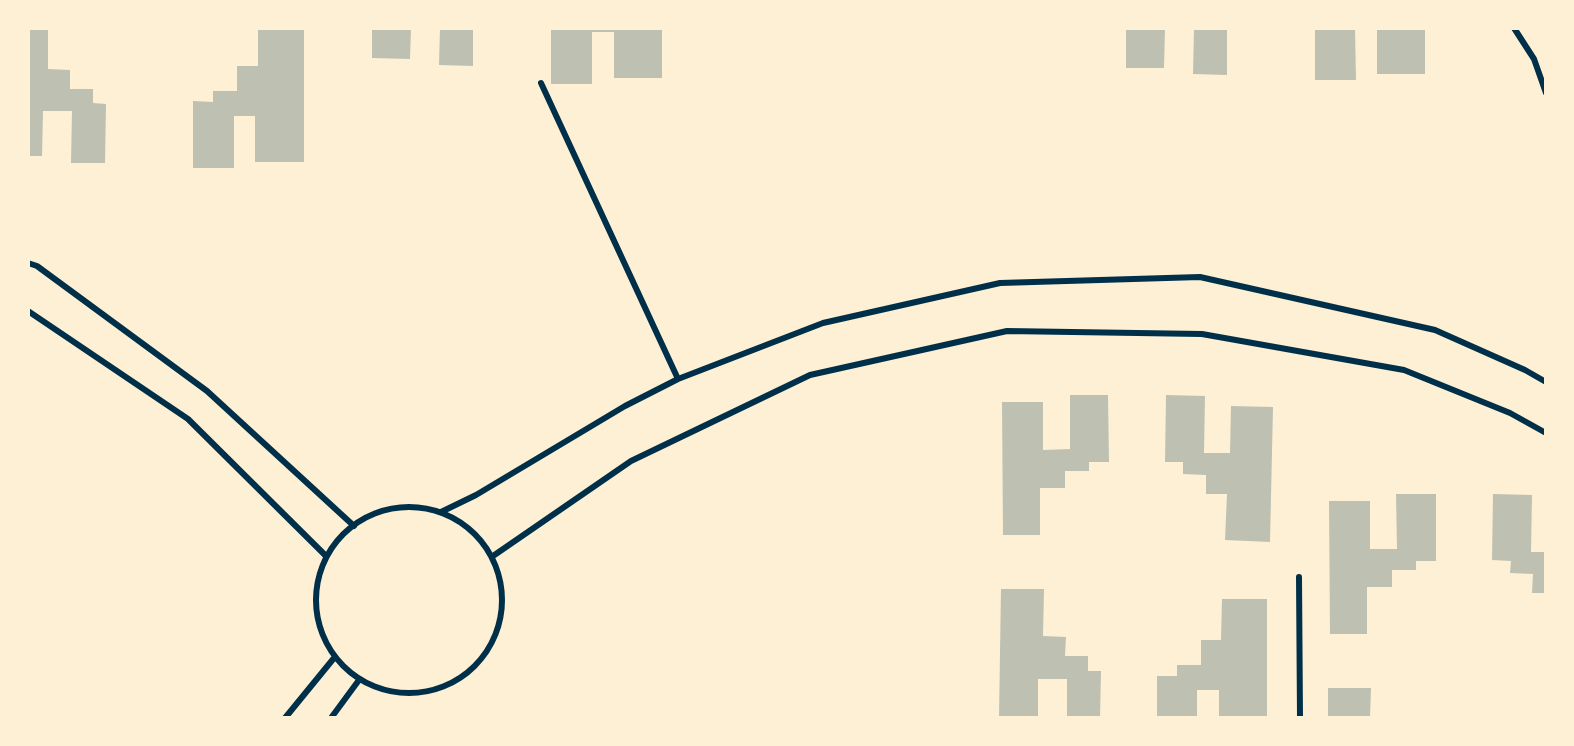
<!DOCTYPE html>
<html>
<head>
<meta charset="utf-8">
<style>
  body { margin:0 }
  #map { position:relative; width:1574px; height:746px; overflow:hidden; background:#fdf0d5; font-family:Helvetica,sans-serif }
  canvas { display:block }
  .frame { position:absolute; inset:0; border:30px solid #fdf0d5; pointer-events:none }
</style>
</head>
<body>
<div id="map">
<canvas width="1574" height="746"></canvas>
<div class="frame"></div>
</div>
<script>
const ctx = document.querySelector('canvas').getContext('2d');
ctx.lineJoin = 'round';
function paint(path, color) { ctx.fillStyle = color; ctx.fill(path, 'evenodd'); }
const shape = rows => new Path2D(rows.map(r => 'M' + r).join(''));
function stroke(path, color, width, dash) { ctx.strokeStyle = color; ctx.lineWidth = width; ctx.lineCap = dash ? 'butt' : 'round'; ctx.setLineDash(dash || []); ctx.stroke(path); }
paint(shape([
  [28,28,48,28,48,69,70,70,70,89,93,89,93,103,106,104,105,163,71,163,72,111,43,111,42,156,28,156],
  [258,28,304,28,304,162,255,162,255,116,234,116,234,168,193,168,193,101,213,102,213,91,237,91,237,66,258,66],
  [372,28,411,28,410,59,372,58],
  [440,28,473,28,473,66,439,65],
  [551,28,662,28,662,78,614,78,614,32,592,32,592,84,551,84],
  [1126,28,1165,28,1164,68,1126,68],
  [1194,28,1227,28,1227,75,1193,74],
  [1315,28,1355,28,1356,80,1315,80],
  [1377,28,1425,28,1425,74,1377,74],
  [1070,395,1108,395,1109,462,1089,462,1089,471,1065,471,1065,488,1040,488,1040,535,1003,535,1002,402,1043,402,1043,450,1070,449],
  [1166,395,1205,396,1204,453,1230,453,1231,406,1273,407,1270,542,1225,540,1227,494,1206,494,1206,475,1183,474,1183,462,1165,462],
  [1396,494,1436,494,1436,561,1416,561,1416,570,1392,570,1392,587,1367,587,1367,634,1330,634,1329,501,1370,501,1370,549,1397,549],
  [1493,494,1532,495,1531,552,1546,552,1546,593,1532,593,1533,574,1510,573,1511,561,1492,560],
  [1001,589,1044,589,1043,636,1066,637,1065,656,1088,656,1088,671,1101,671,1100,718,1067,718,1067,679,1038,679,1038,718,999,718],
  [1222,599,1267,599,1267,718,1219,718,1219,690,1197,690,1197,718,1157,718,1157,676,1177,676,1177,665,1201,665,1201,640,1221,640],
  [1328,688,1371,688,1370,718,1328,718]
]), '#bec0b2');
stroke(shape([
  [1514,28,1534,59,1546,93],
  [541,83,678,379],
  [28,263,37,266,207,391,354,526],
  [28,311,188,419,326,556],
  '316 600a93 93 0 1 1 186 0a93 93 0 1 1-186 0Z',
  [441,512,476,495,625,406,678,379,823,323,1000,283,1200,277,1435,330,1525,370,1546,382],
  [493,556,631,461,810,375,1007,331,1202,334,1404,370,1510,413,1546,433],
  [1299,577,1300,718],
  [285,718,334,658],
  [331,718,359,680]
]), '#003049', 6);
</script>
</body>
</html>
